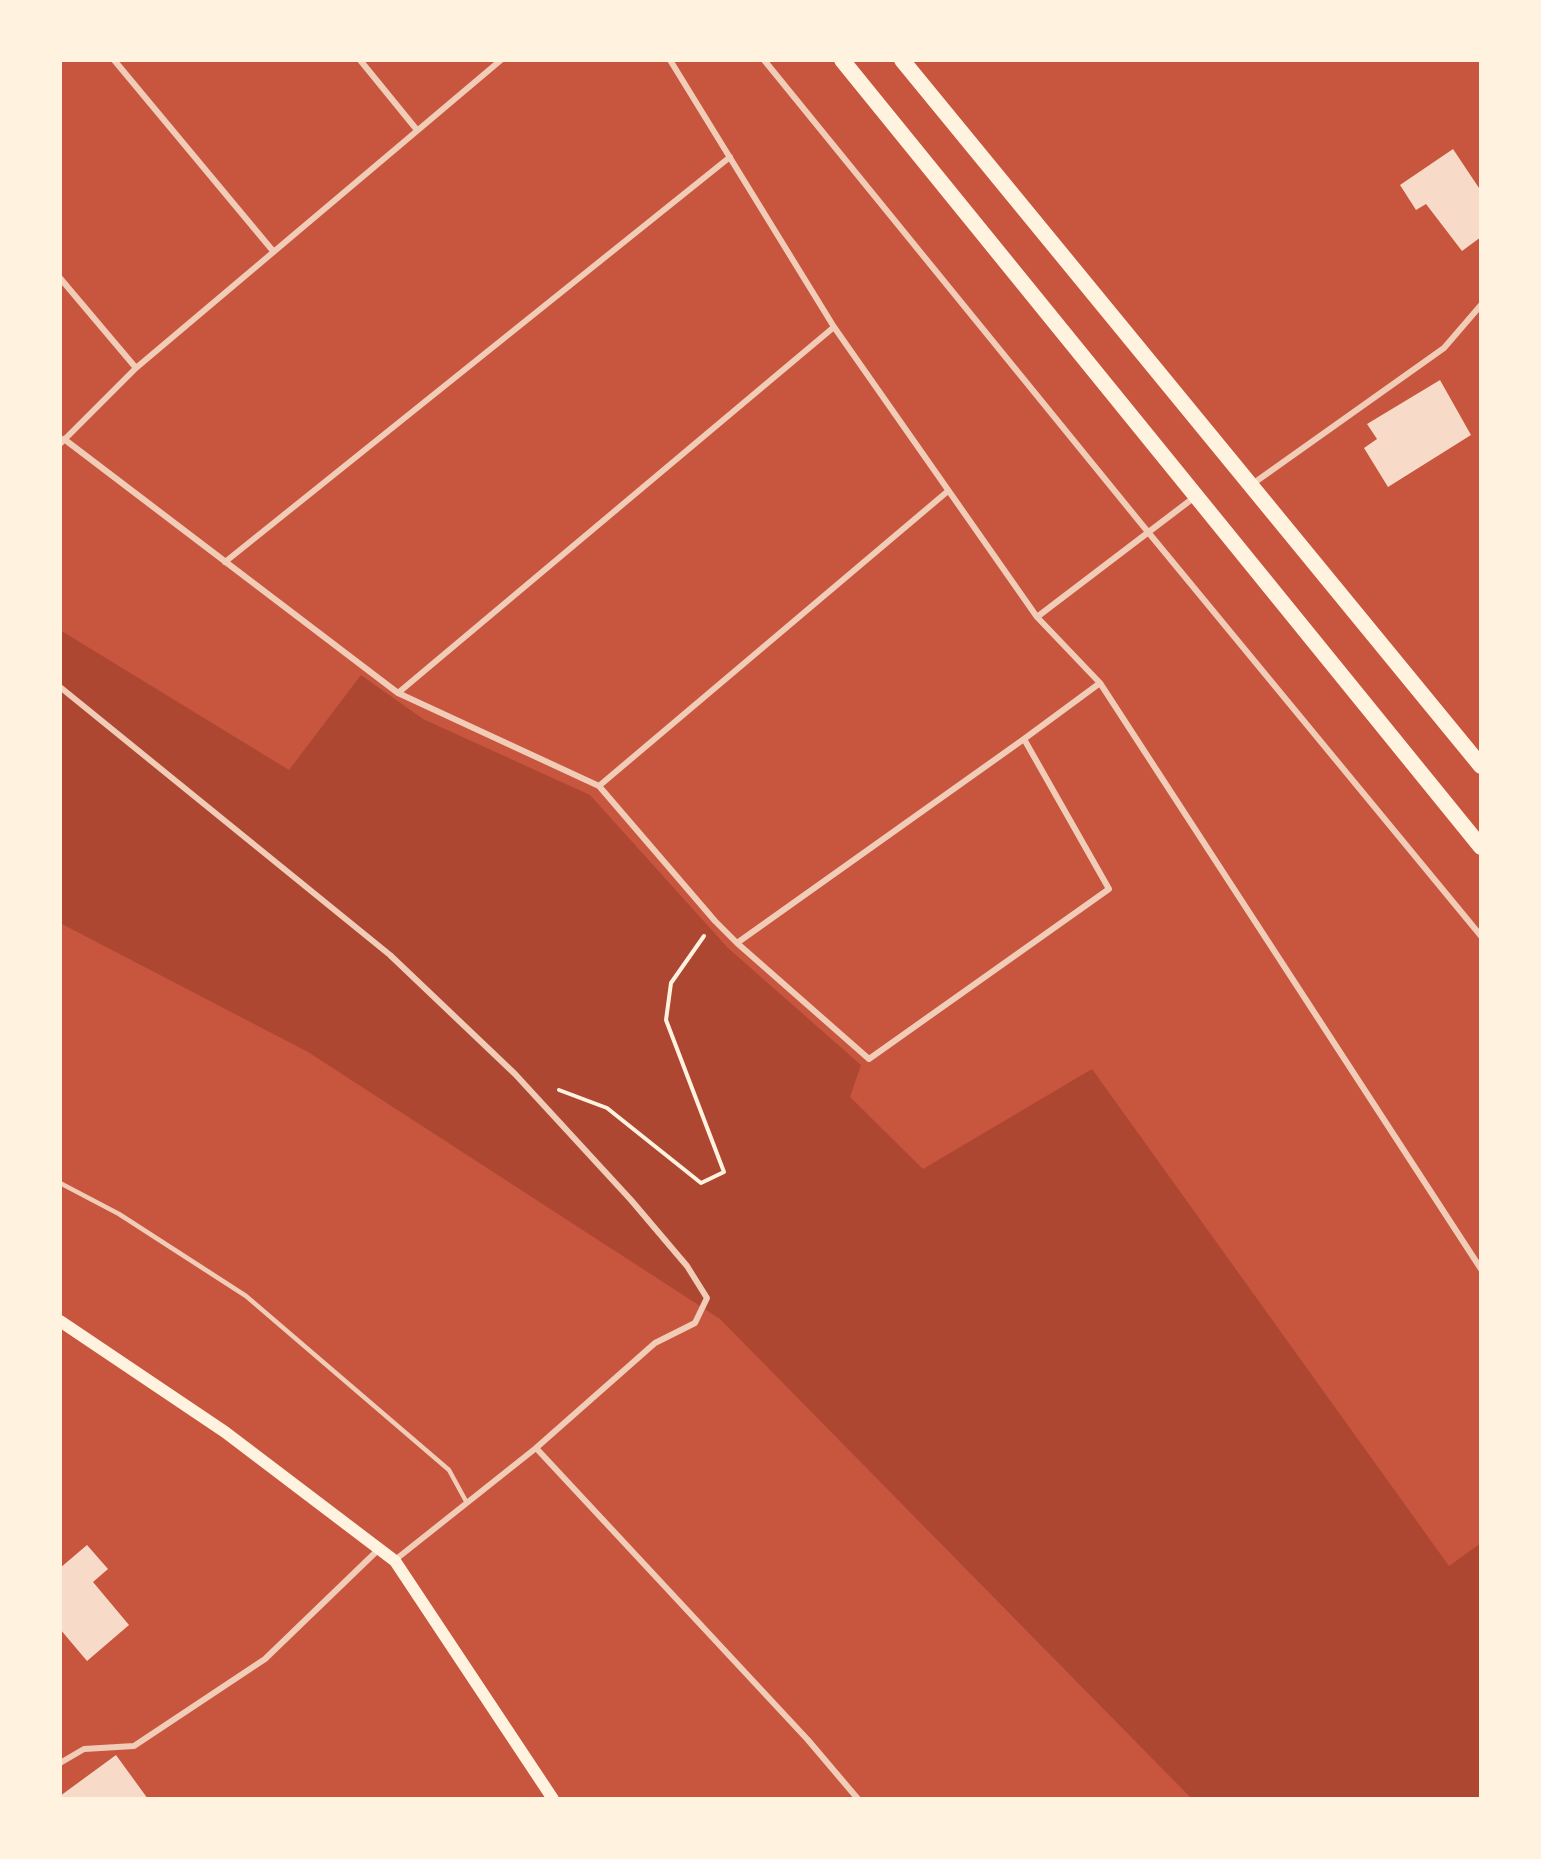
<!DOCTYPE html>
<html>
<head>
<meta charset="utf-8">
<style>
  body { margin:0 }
  #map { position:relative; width:1541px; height:1859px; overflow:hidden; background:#c8553d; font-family:"IBM Plex Sans",sans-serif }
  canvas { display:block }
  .frame { position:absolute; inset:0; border:62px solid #fff3e0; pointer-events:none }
</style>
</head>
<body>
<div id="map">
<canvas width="1541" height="1859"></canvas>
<div class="frame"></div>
</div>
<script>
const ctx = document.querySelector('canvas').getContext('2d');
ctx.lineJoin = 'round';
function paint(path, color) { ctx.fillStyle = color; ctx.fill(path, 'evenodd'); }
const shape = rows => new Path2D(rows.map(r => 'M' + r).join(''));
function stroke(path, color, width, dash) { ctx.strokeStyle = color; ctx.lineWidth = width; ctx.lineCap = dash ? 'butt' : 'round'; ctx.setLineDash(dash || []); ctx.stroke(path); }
paint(shape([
  [60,630,289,770,361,675,423,719,590,795,728,948,861,1065,850,1097,923,1169,1092,1069,1449,1566,1481,1543,1481,1799,1192,1799,720,1319,308,1052,60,923]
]), '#ae4732');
paint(shape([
  [1453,149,1481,191,1481,237,1462,251,1426,204,1416,210,1400,185],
  [1440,380,1471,435,1388,487,1364,448,1377,439,1367,424],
  [87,1545,108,1569,93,1582,129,1625,87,1661,60,1629,60,1568],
  [116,1755,148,1799,60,1799,60,1796]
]), '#f7dbc8');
stroke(shape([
  [559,1090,607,1108,701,1183,724,1172,666,1020,671,983,704,936]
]), '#fff3e0', 4);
stroke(shape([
  [60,1183,119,1214,246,1296,449,1470,467,1503]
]), '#f1ccb7', 4.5);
stroke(shape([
  [114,60,273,251],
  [360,60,417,130],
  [670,60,834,327,1037,617,1100,683,1481,1269],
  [764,60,1148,532,1481,936],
  [60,278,136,368],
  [64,439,398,693,599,786,715,921,737,943,1024,739,1100,683],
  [60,444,136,368,501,60],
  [1251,485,1444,348,1481,305],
  [225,562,730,157],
  [1037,617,1196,496],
  [60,687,390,955,515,1074,631,1200,687,1266,707,1298,695,1323,655,1343,536,1448,395,1560],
  [398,693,834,327],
  [599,786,948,491],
  [737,943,869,1059,1109,889,1024,739],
  [536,1448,808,1740,858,1799],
  [60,1763,84,1749,134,1746,265,1659,379,1549]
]), '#f1ccb7', 6);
stroke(shape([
  [60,1321,225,1432,395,1561,553,1799]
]), '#fff3e0', 12);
stroke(shape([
  [842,60,1481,847],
  [902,60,1481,766]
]), '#fff3e0', 16);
</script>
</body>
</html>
